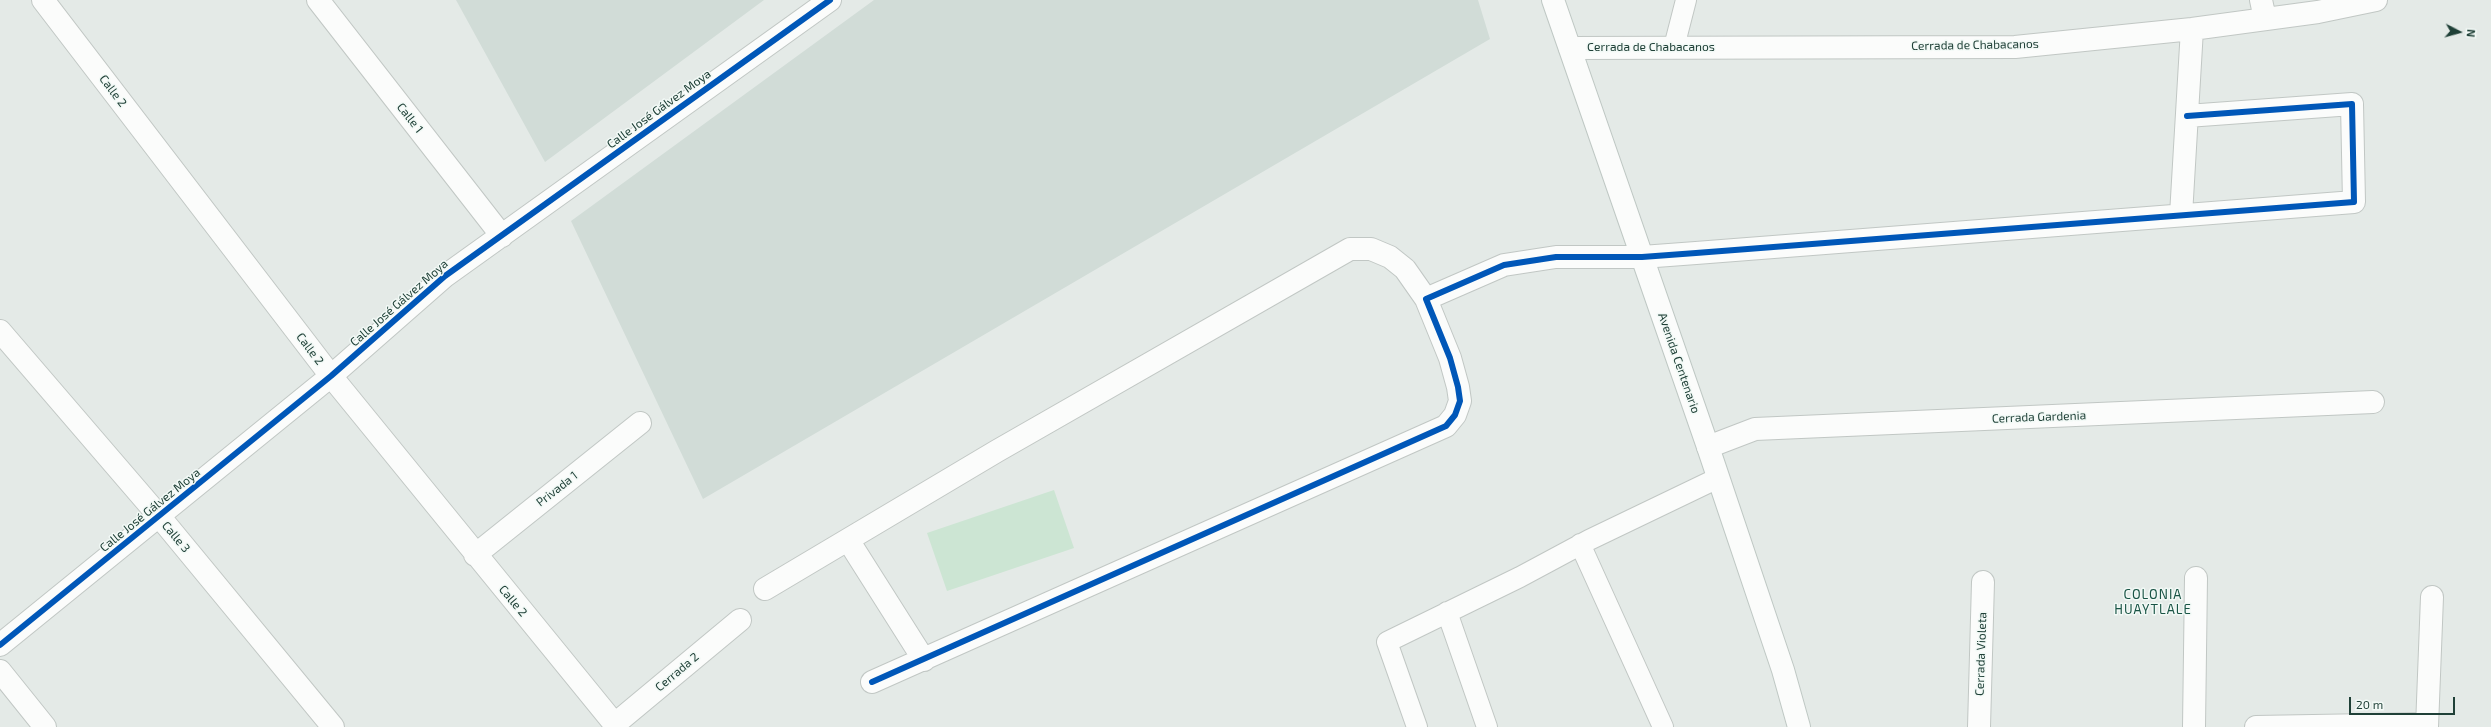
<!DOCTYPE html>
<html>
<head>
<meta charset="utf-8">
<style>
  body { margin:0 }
  #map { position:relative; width:2491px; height:727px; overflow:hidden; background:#e4eae7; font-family:"Exo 2",sans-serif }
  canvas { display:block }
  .north { position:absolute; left:2439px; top:12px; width:40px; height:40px; -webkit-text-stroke:3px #f2f9f6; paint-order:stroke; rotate:96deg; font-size:11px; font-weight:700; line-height:16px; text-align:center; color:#1f4037 }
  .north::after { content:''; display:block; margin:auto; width:14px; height:18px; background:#1f4037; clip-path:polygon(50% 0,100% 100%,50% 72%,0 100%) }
  .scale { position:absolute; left:2349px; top:697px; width:106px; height:18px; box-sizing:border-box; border:2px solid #1f4037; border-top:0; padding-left:5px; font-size:12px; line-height:14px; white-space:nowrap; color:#1f4037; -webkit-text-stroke:3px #f2f9f6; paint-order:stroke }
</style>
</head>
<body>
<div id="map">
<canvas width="2491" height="727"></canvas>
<div class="north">N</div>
<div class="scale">20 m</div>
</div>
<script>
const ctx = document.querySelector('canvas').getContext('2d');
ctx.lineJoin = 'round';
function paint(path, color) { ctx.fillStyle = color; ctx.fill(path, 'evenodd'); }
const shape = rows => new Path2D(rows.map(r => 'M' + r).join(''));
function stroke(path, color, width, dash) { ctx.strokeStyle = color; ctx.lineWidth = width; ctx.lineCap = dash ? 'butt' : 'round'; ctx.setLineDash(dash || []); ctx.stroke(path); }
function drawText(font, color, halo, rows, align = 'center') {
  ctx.font = font + ' "Exo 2",sans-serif'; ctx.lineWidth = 3; ctx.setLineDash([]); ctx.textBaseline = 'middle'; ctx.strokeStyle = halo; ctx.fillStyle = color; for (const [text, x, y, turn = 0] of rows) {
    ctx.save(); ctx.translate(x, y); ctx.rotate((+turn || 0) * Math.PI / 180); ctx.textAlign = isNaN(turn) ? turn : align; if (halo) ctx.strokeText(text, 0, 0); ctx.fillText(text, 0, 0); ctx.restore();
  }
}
paint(shape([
  [456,0,764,0,545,162],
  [874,0,1478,0,1490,39,703,499,571,221]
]), '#d1dcd7');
paint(shape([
  [1054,490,1074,548,947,591,927,533]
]), '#cce5d3');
const lane = shape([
  [1674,47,1686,0],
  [1580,544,1663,727],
  [1447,612,1487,727],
  [1417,727,1387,642,1520,577,1589,540,1718,478]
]);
const street = shape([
  [43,0,331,376,617,727],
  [318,0,502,236],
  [2261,0,2265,19],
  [1570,48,2015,47,2192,29,2318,12,2376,0],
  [2181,215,2192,29],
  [0,331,159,516,333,727],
  [1708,447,1755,429,2373,402],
  [848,540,924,660],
  [475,555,640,423],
  [765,589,997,451,1350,249,1371,249,1390,257,1405,269,1426,299],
  [0,645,331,376,445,276,830,0],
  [0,671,45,727],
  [872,682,1446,426,1455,415,1460,401,1458,387,1450,358,1426,299,1504,265,1556,257,1642,257,1696,253,2354,202,2352,104,2187,116],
  [615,724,740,620],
  [1979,727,1983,582],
  [2194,727,2196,578],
  [2256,727,2427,724],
  [2427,727,2432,597]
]);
const secondary = shape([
  [1553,0,1708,447,1783,670,1799,727]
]);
stroke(lane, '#c1c7c4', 22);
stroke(street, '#c1c7c4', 24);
stroke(secondary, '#bfc8c4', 24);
stroke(lane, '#fbfcfb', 20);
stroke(street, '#fbfcfb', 22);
stroke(secondary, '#fbfcfb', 22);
stroke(shape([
  [0,645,331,376,445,276,830,0],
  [872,682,1446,426,1455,415,1460,401,1458,387,1450,358,1426,299,1504,265,1556,257,1642,257,1696,253,2354,202,2352,104,2187,116]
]), '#0057b8', 6);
drawText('12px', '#1f4037', '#f2f9f6', [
  ["Cerrada de Chabacanos",1975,45,-1],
  ["Cerrada de Chabacanos",1651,47],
  ["Calle 2",113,91,53],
  ["Calle José Gálvez Moya",659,109,-36],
  ["Calle 1",410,118,52],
  ["Calle José Gálvez Moya",399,303,-41],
  ["Calle 2",310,349,53],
  ["Avenida Centenario",1679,363,71],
  ["Cerrada Gardenia",2039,417,-2],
  ["Privada 1",557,489,-38],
  ["Calle José Gálvez Moya",150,510,-39],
  ["Calle 3",176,537,50],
  ["Calle 2",513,601,50],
  ["Cerrada Violeta",1981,654,-88],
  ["Cerrada 2",677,672,-40]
]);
ctx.letterSpacing = '1px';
drawText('13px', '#195445', '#f2f9f6', [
  ["COLONIA",2153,595],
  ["HUAYTLALE",2153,610]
]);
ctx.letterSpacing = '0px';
</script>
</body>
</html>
